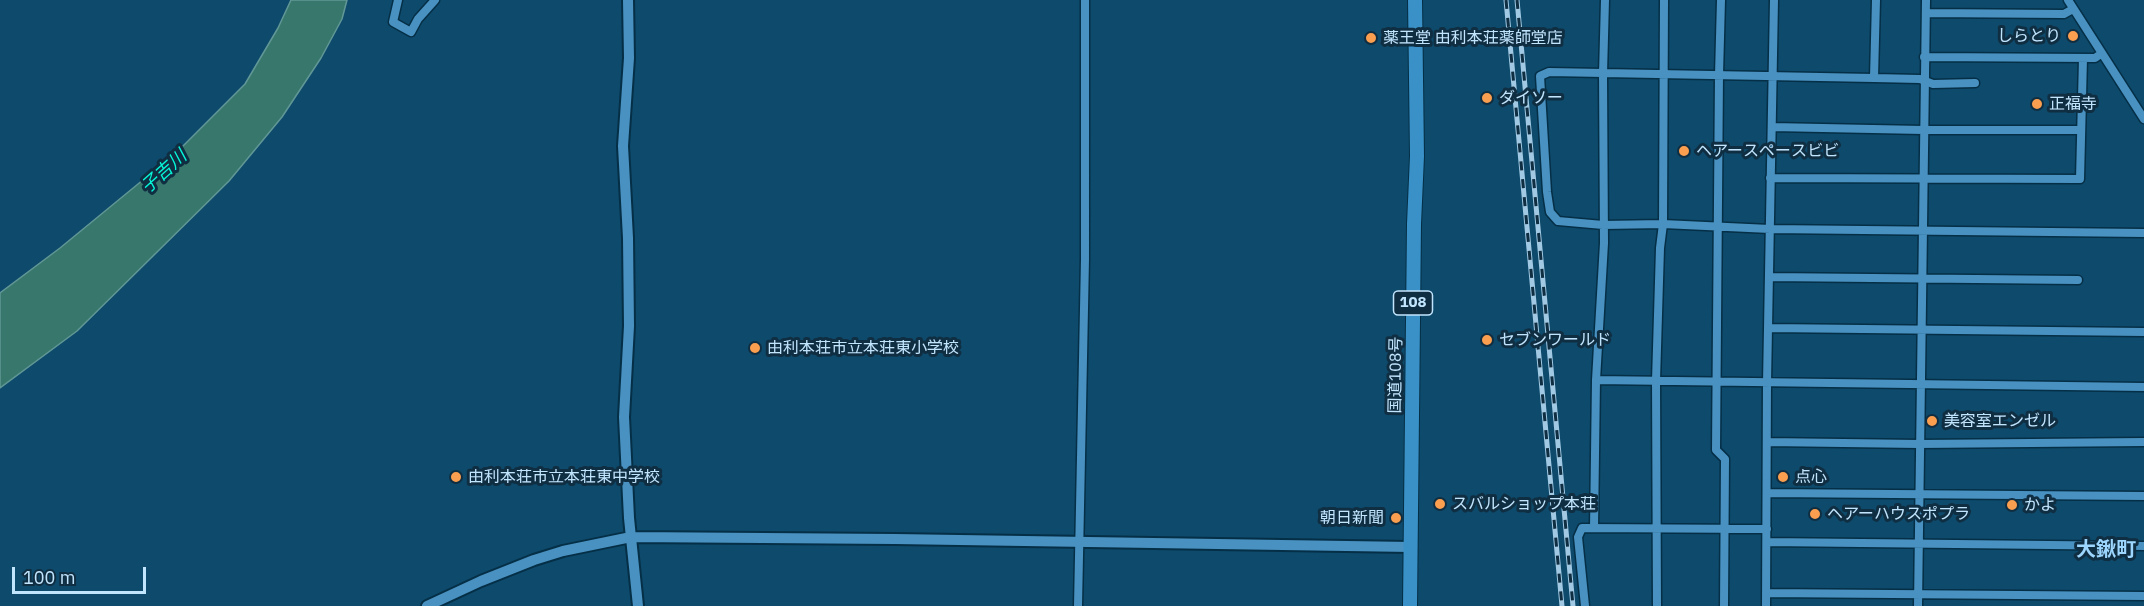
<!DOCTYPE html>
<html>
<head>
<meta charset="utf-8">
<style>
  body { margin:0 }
  #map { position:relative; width:2144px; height:606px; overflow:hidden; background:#0e4a6b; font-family:"IBM Plex Sans",sans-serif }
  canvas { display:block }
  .scale { position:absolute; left:12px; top:567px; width:134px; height:27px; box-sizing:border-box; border:3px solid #c2e5fe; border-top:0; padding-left:8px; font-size:18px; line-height:21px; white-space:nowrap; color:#c2e5fe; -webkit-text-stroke:4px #102e42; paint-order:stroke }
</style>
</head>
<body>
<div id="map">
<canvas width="2144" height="606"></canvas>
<div class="scale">100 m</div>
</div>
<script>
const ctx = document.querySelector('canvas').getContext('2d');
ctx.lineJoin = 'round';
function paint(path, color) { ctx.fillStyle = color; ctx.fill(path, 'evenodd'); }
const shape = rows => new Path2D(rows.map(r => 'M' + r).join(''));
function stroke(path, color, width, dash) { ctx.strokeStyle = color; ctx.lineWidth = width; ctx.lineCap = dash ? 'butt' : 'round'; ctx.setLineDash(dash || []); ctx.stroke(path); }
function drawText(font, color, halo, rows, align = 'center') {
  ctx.font = font + ' "IBM Plex Sans","Noto Sans JP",sans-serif'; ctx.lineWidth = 6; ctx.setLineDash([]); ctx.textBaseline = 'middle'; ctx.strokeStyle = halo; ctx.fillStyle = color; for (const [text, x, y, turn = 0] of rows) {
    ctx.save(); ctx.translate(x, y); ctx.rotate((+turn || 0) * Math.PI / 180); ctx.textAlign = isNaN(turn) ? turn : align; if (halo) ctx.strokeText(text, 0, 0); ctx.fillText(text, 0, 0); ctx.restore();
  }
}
const water = shape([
  [291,0,347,0,342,19,321,58,282,117,229,181,77,331,0,388,0,293,60,248,177,152,245,84,278,28,291,0]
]);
paint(water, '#38776b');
stroke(water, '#619897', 1.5);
const minor = shape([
  [398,0,393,22,411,32,418,19,435,0],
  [1721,0,1719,75,1716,450,1725,459,1724,606],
  [2068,0,2144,119],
  [1926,13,2064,14,2073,9],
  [1924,57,2095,58,2102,53],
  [1874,78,1876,0],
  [1975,83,1933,84,1920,79,1874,78,1549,72,1540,76,1547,192,1550,212,1558,221,1603,225,1663,224,1770,229,2144,233],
  [1772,127,1923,130,2081,130],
  [1770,178,2080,179,2083,58],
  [1769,277,2078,280],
  [1769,328,2144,332],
  [1596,380,2144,387],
  [1767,442,1919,444,2144,442],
  [1768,493,2144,496],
  [1594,528,1596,380,1604,243,1603,74,1605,0],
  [1767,542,2144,546],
  [1766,593,2144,596],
  [1078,606,1085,259,1085,0],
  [1585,606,1578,537,1582,528,1767,529],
  [1657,606,1656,381,1660,248,1663,224,1664,0],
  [1766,606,1767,383,1774,0],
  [1918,606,1926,0]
]);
const tertiary = shape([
  [628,0,629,58,623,146,628,238,629,326,624,417,629,518,638,606],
  [427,606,481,581,534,560,563,551,631,537,895,539,1411,547]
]);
const trunk = shape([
  [1410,606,1414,224,1417,156,1415,0]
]);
stroke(minor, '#052f46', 11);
stroke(tertiary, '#052f46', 14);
stroke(trunk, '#052f46', 16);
stroke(minor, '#4991c0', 8);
stroke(tertiary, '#4991c0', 10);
stroke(trunk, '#3991c7', 14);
const rail = shape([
  [1506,0,1562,606],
  [1517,0,1573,606]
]);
stroke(rail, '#a1c9e3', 5);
stroke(rail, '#102e42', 3, [9]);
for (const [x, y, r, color] of [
  [2073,36,6,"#fa9f4f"],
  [1371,38,6,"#fa9f4f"],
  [1487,98,6,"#fa9f4f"],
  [2037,104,6,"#fa9f4f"],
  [1684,151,6,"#fa9f4f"],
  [1487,340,6,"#fa9f4f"],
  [755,348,6,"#fa9f4f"],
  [1932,421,6,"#fa9f4f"],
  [456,477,6,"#fa9f4f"],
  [1783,477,6,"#fa9f4f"],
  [1440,504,6,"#fa9f4f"],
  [2012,505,6,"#fa9f4f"],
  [1815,514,6,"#fa9f4f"],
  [1396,518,6,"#fa9f4f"]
]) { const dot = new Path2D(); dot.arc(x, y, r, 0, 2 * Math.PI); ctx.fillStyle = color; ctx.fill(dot); stroke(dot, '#102e42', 2); }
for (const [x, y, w] of [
  [1413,303,39]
]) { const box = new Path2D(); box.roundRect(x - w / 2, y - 12, w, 24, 4.5); ctx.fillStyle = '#102e42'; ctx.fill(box); stroke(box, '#c2e5fe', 1.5); }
drawText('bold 15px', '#c2e5fe', null, [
  ["108",1413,303]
]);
drawText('16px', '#c2e5fe', '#102e42', [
  ["しらとり",2061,36,"right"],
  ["薬王堂 由利本荘薬師堂店",1383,38],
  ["ダイソー",1499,98],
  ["正福寺",2049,104],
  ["ヘアースペースビビ",1696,151],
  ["セブンワールド",1499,340],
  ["由利本荘市立本荘東小学校",767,348],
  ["美容室エンゼル",1944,421],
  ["由利本荘市立本荘東中学校",468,477],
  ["点心",1795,477],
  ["スバルショップ本荘",1452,504],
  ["かよ",2024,505],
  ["ヘアーハウスポプラ",1827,514],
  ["朝日新聞",1384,518,"right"]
], 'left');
drawText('16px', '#c2e5fe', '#102e42', [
  ["国道108号",1396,375,-89]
]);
drawText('italic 18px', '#06f7d9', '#102e42', [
  ["子吉川",164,172,-42]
]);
drawText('bold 20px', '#9dd6fe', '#102e42', [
  ["大鍬町",2106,550]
]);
</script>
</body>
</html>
